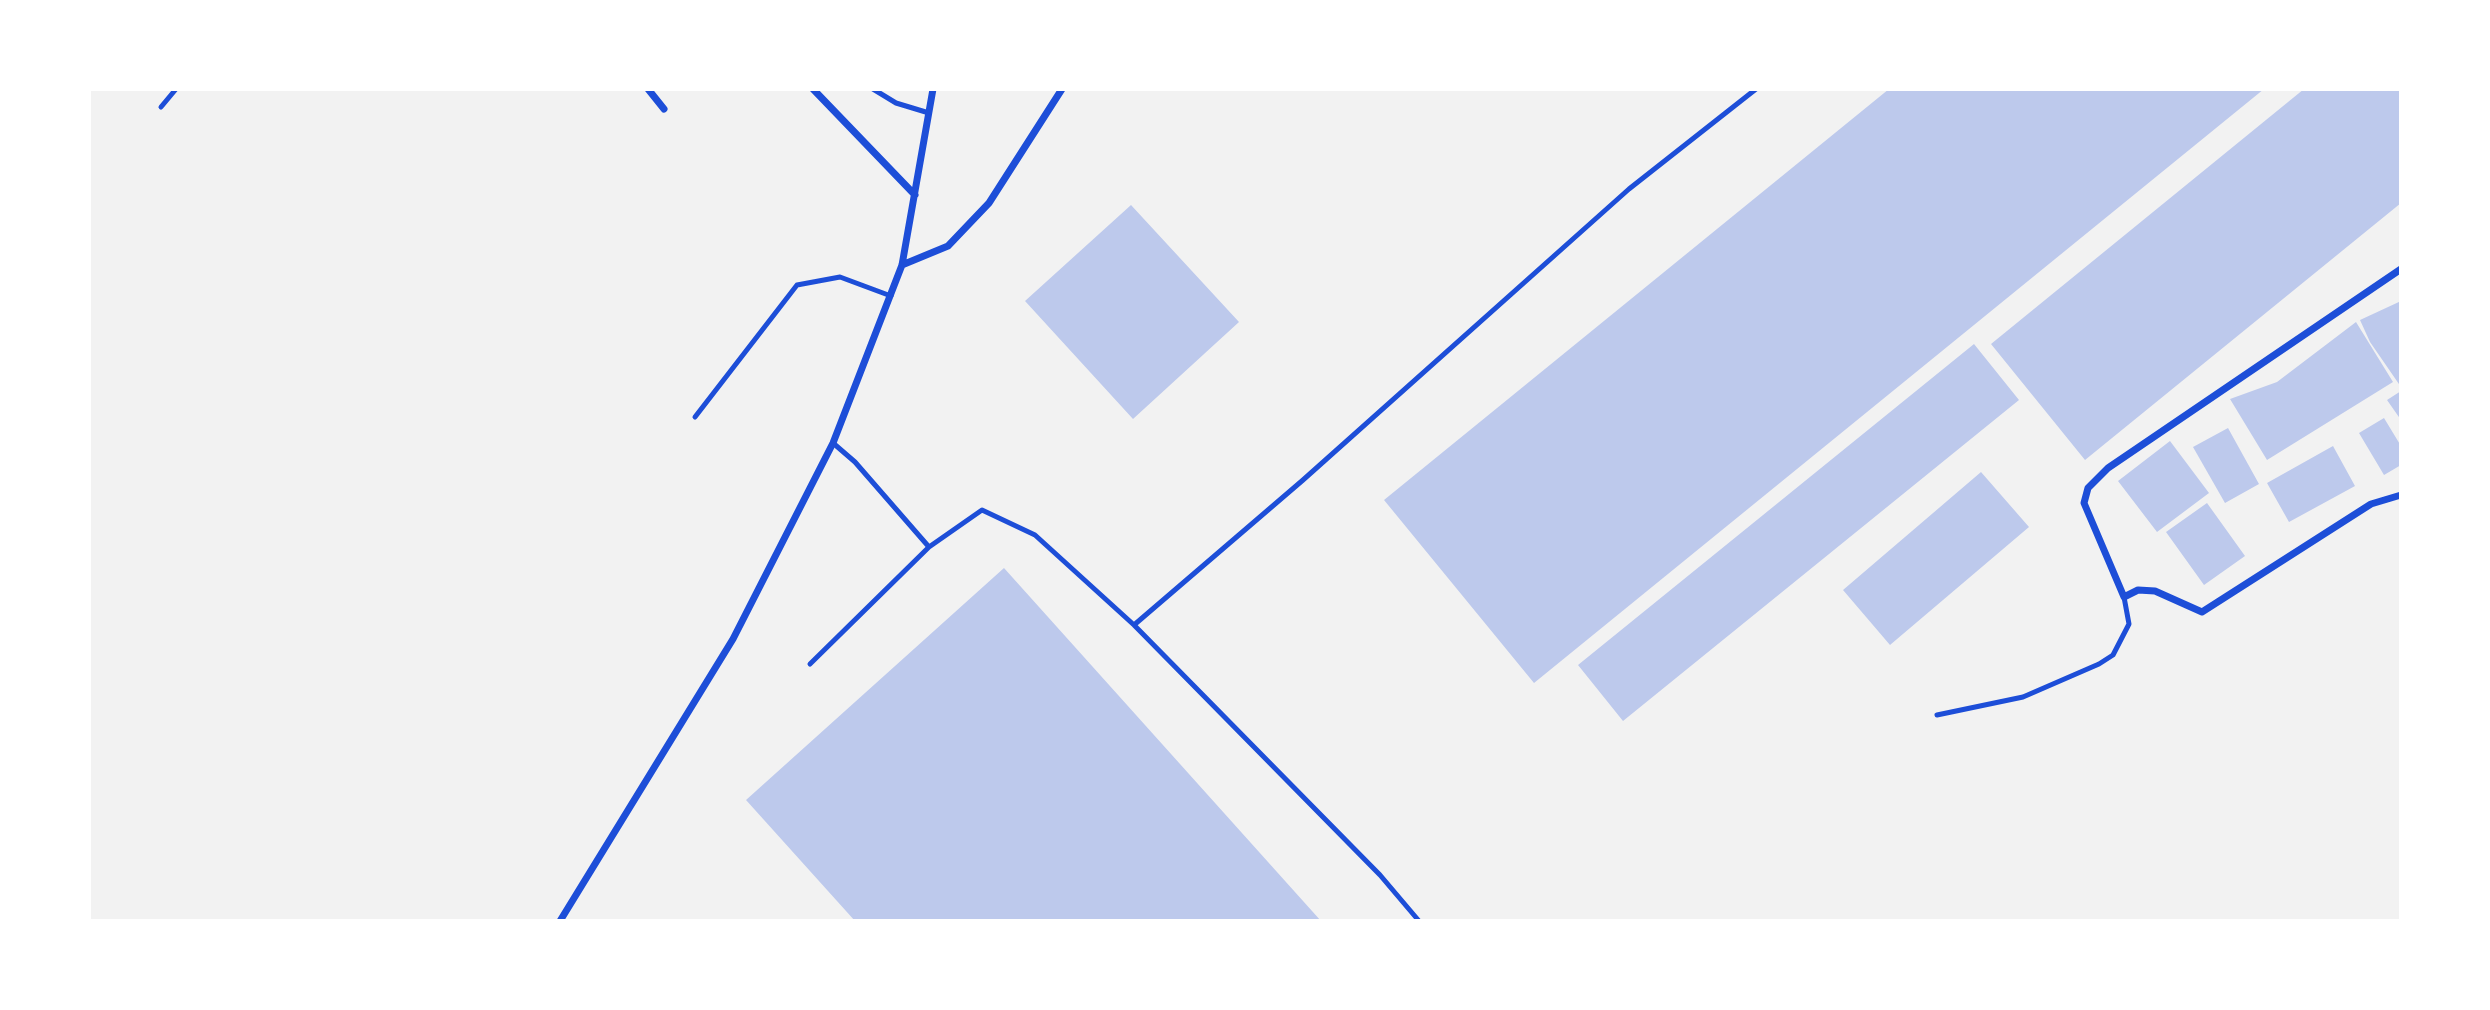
<!DOCTYPE html>
<html>
<head>
<meta charset="utf-8">
<style>
  body { margin:0 }
  #map { position:relative; width:2490px; height:1010px; overflow:hidden; background:#f2f2f2; font-family:Roboto,sans-serif }
  canvas { display:block }
  .frame { position:absolute; inset:0; border:91px solid #fff; pointer-events:none }
</style>
</head>
<body>
<div id="map">
<canvas width="2490" height="1010"></canvas>
<div class="frame"></div>
</div>
<script>
const ctx = document.querySelector('canvas').getContext('2d');
ctx.lineJoin = 'round';
function paint(path, color) { ctx.fillStyle = color; ctx.fill(path, 'evenodd'); }
const shape = rows => new Path2D(rows.map(r => 'M' + r).join(''));
function stroke(path, color, width, dash) { ctx.strokeStyle = color; ctx.lineWidth = width; ctx.lineCap = dash ? 'butt' : 'round'; ctx.setLineDash(dash || []); ctx.stroke(path); }
paint(shape([
  [1889,89,2264,89,1534,683,1384,500],
  [2304,89,2401,89,2401,203,2085,460,1991,344],
  [1131,205,1239,322,1133,419,1025,301],
  [2401,301,2401,387,2370,342,2360,320],
  [2356,322,2393,382,2267,460,2230,399,2277,382],
  [1974,344,2019,400,1623,721,1578,665],
  [2401,391,2401,420,2387,400],
  [2384,418,2401,446,2401,465,2384,475,2359,433],
  [2228,428,2259,484,2225,503,2193,447],
  [2170,441,2209,493,2157,532,2118,481],
  [2333,446,2355,486,2289,522,2267,483],
  [1981,472,2029,527,1890,645,1843,590],
  [2207,503,2245,556,2204,585,2166,532],
  [1004,568,1321,921,855,921,746,800]
]), '#bdc9ec');
stroke(shape([
  [873,89,896,103,929,113],
  [161,107,176,89],
  [695,417,797,285,840,277,891,296],
  [833,443,855,462,929,547,982,510,1035,535,1134,625,1303,480,1629,189,1756,89],
  [1134,625,1380,875,1419,921],
  [810,664,929,547],
  [1937,715,2023,697,2099,664,2113,655,2129,624,2124,597]
]), '#1d4ed8', 5);
stroke(shape([
  [648,89,664,109],
  [813,89,915,195],
  [902,265,948,246,989,203,1062,89],
  [2401,269,2108,468,2088,488,2084,503,2124,597,2138,590,2155,591,2202,612,2371,504,2401,495],
  [560,921,733,639,833,443,902,265,933,89]
]), '#1d4ed8', 7);
</script>
</body>
</html>
